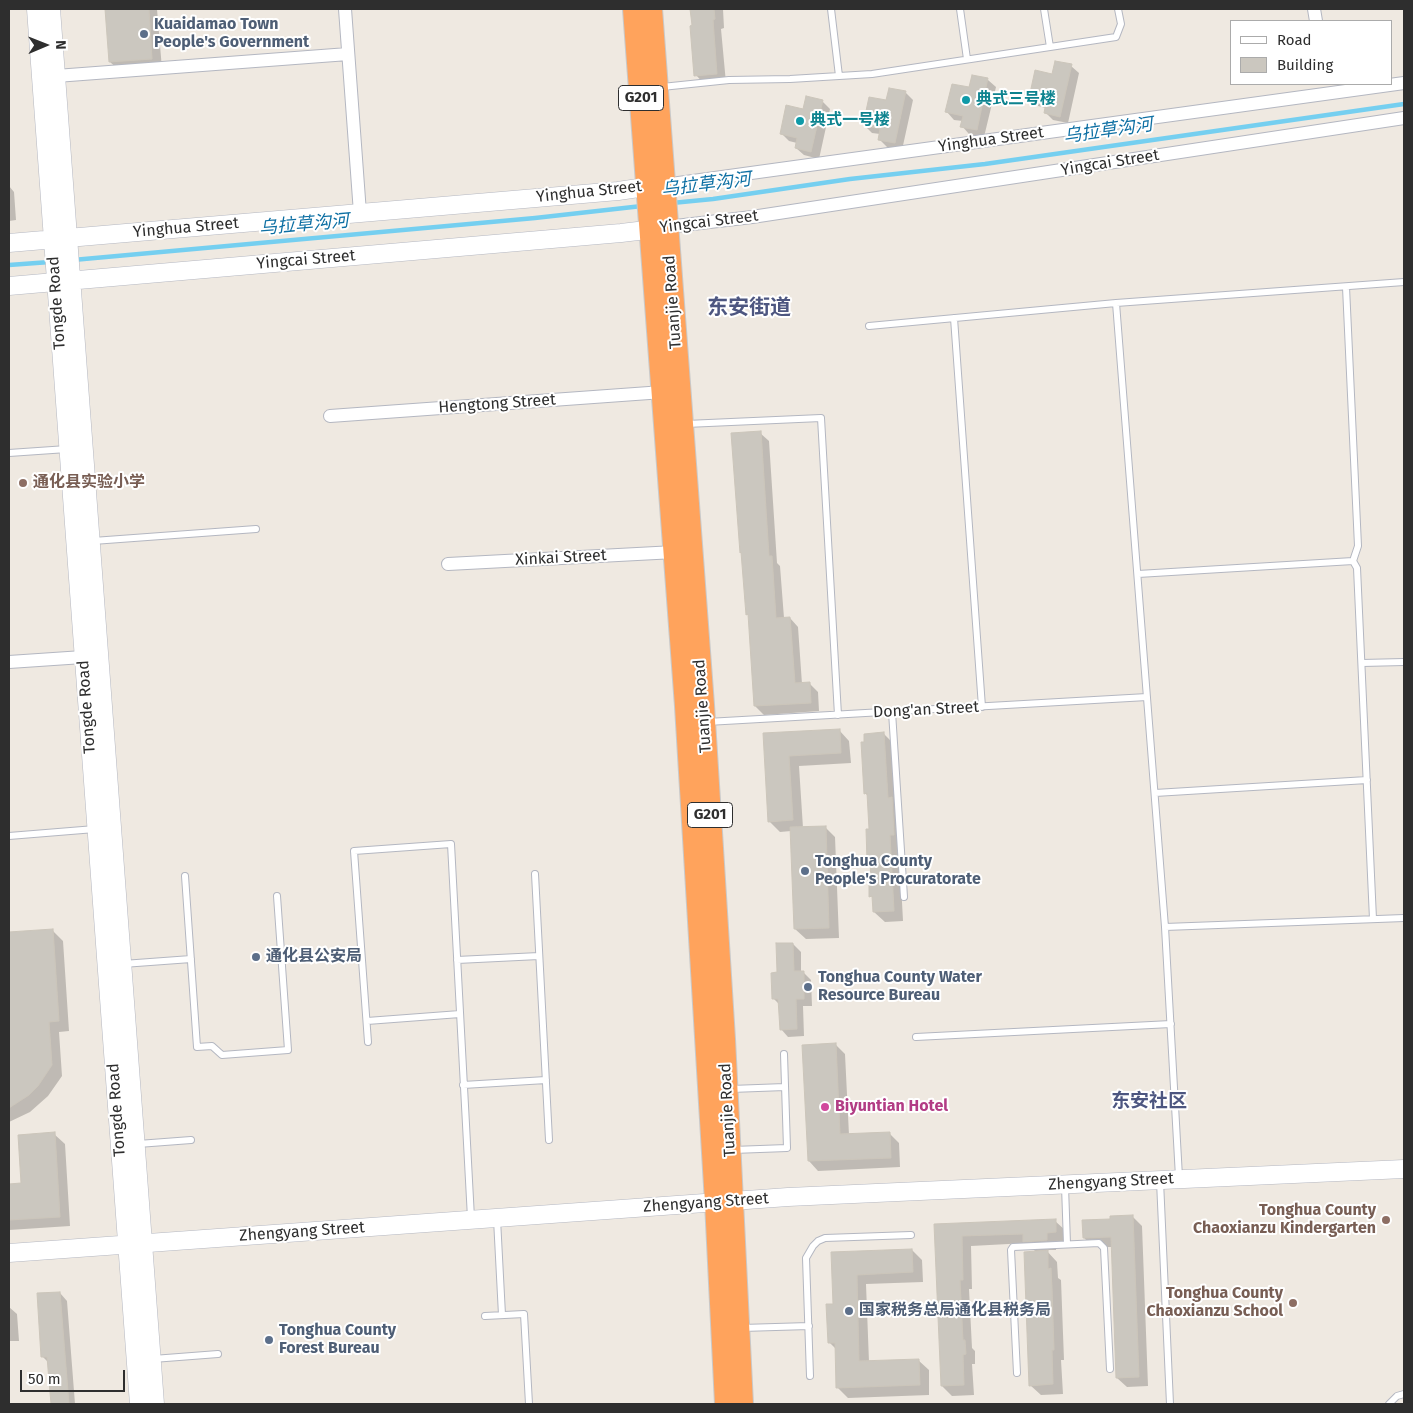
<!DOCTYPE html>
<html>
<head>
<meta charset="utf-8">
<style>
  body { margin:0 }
  #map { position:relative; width:1413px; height:1413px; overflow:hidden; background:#efe9e1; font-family:"Fira Sans",sans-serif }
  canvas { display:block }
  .frame { position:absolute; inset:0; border:10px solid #2e2e2e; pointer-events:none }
  .legend { position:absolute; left:1230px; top:20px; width:162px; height:65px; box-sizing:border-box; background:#fff; border:1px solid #ababab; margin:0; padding:6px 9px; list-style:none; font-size:15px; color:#2e2e2e }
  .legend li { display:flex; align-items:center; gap:10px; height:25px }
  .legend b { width:25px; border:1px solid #ababab }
  .north { position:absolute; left:20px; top:20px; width:50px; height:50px; -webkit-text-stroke:4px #fff; paint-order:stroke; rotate:89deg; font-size:14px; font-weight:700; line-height:20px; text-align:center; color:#2e2e2e }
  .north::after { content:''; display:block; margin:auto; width:18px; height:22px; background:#2e2e2e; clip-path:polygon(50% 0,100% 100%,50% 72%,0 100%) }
  .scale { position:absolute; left:20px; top:1370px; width:105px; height:22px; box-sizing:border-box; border:2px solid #2e2e2e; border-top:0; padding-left:6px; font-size:15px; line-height:18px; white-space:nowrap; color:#2e2e2e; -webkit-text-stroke:4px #fff; paint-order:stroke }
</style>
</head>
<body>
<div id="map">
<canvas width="1413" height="1413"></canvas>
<div class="frame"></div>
<ul class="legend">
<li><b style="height:6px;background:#fff"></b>Road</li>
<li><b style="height:14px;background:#cbc7bf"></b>Building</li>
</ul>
<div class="north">N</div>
<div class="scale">50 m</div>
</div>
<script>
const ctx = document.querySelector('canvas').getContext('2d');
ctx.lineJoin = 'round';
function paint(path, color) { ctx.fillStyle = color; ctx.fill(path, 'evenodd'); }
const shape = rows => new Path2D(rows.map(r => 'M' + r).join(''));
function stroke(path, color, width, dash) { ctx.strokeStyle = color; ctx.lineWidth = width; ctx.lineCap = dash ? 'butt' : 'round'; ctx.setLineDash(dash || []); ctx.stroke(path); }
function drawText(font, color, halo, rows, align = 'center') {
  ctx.font = font + ' "Fira Sans","Noto Sans SC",sans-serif'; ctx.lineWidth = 4; ctx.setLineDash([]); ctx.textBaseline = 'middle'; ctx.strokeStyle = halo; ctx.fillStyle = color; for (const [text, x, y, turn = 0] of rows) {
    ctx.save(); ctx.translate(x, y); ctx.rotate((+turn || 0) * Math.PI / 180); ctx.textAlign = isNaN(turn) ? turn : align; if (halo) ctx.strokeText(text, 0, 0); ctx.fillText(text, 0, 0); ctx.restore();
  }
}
paint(shape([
  [106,9,157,9,162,69,120,71,110,62],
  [691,9,723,9,724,28,721,29,726,83,705,85,696,75],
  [1071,66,1079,73,1068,123,1053,120,1045,112,1046,108,1038,106,1030,98,1053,75],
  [973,76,988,80,996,87,984,137,969,134,962,126,963,121,954,120,947,112,970,89],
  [905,92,913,100,902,150,887,147,879,139,880,134,872,133,864,125,887,102],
  [822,101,830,109,819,159,804,155,796,148,797,143,789,141,781,133,804,110],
  [9,186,14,192,16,220,9,221],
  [760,433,769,441,777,563,780,566,784,618,790,618,798,627,802,684,809,683,818,692,819,711,764,715,755,706,749,616,747,614,742,554,741,552],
  [839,730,849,741,851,763,799,766,803,828,825,827,835,837,839,938,806,939,795,929,791,831,780,832,769,821,764,734],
  [884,734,894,744,897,804,902,809,903,845,899,845,903,921,885,922,874,912,874,899,871,896,873,884,872,864,869,861,870,831,868,796,865,793],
  [52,930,63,941,69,1031,59,1032,62,1076,48,1096,30,1112,9,1122,9,933],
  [793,944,801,952,801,972,803,972,811,980,812,1006,803,1006,804,1036,788,1037,781,1029,780,1005,773,998,778,974],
  [836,1045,845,1054,849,1135,889,1133,899,1143,900,1167,818,1171,809,1161],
  [54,1134,65,1144,70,1226,9,1230,9,1185,22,1184],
  [1132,1216,1142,1226,1148,1386,1127,1387,1117,1378,1112,1247,1094,1247,1084,1238,1111,1221],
  [1055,1221,1065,1230,1065,1242,1056,1242,1056,1250,1046,1250,1057,1262,1058,1278,1061,1280,1064,1360,1061,1360,1063,1394,1041,1395,1030,1385,1036,1252,1027,1243,971,1246,972,1289,969,1289,972,1348,975,1351,975,1364,972,1364,974,1395,952,1396,942,1386,936,1225],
  [912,1250,922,1260,923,1282,866,1284,869,1362,918,1360,929,1370,929,1395,848,1398,838,1388,836,1349,829,1342,834,1305,833,1253],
  [60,1293,67,1301,75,1404,52,1404,49,1363,42,1356],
  [9,1307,17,1314,19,1341,9,1341]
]), '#0003');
stroke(shape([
  [672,203,713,199,850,179,985,164,1404,104],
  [73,260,535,218,642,206],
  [9,265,50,262]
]), '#75cff0', 4.5);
const building = shape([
  [105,9,149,9,152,59,109,62,105,9],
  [690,9,714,9,715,19,713,20,717,74,694,76,690,26,692,25,690,9],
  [1055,61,1072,64,1060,117,1044,113,1046,102,1029,98,1035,70,1052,74,1055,61],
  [972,75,988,78,977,130,960,127,963,116,945,112,952,84,969,87,972,75],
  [889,88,906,91,895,143,878,140,880,129,863,125,869,97,886,100,889,88],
  [806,96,823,100,811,152,795,148,797,138,780,134,786,105,803,109,806,96],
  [761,431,769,556,772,556,776,618,790,617,795,683,810,682,811,703,754,706,748,614,746,615,741,552,740,553,731,433,761,431],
  [840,729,841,753,789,756,793,820,768,822,763,733,840,729],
  [884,732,888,798,892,797,894,835,890,835,894,911,873,912,872,896,869,897,869,883,871,882,870,861,867,861,866,829,869,829,867,793,864,794,861,742,864,742,864,734,884,732],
  [826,826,829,928,794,929,790,827,826,826],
  [53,929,59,1021,49,1022,52,1065,38,1086,29,1095,9,1108,9,932,53,929],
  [776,943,793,943,794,971,804,971,804,999,796,999,797,1029,780,1030,778,999,772,999,771,973,777,972,776,943],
  [836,1043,840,1134,890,1132,891,1158,808,1161,802,1045,836,1043],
  [55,1132,60,1217,9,1220,9,1184,21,1183,18,1135,55,1132],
  [1133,1215,1139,1377,1116,1378,1111,1237,1083,1238,1082,1220,1110,1219,1110,1216,1133,1215],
  [1056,1219,1056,1232,1047,1233,1047,1240,1023,1242,1023,1234,962,1236,963,1280,960,1280,963,1340,965,1340,966,1354,963,1355,964,1385,941,1386,934,1224,1056,1219],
  [912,1249,913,1272,857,1275,859,1361,919,1359,920,1385,836,1388,835,1343,828,1343,826,1304,833,1304,831,1252,912,1249],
  [1048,1250,1048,1269,1051,1268,1052,1288,1054,1350,1052,1350,1053,1384,1029,1386,1024,1252,1048,1250],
  [60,1292,69,1404,51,1404,47,1357,41,1357,37,1293,60,1292]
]);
paint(building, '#cbc7bf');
stroke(building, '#cbc5ba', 1);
const lane = shape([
  [831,9,839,76],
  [960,9,967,59],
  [1044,9,1050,47],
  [662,87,729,80,790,79,872,74,1116,37,1121,24,1118,9],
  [1346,287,1358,546,1353,561],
  [1116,303,1165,927,1179,1177],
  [954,318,982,707],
  [869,326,1116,303,1404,282],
  [686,424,821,418,838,715],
  [9,453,67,449],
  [93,541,256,529],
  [1138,574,1353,561,1357,568,1373,919],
  [1362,663,1404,662],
  [892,712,904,897],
  [707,722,1147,697],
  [1155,793,1367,780],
  [9,836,95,829],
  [535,874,549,1140],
  [185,876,197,1047,212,1046,222,1055,288,1050,277,896],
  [1165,927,1404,918],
  [457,960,539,956],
  [123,964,191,959],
  [367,1021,460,1014],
  [916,1037,1171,1024],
  [368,1042,354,851,451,844,471,1218],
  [463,1085,546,1080],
  [731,1089,785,1087],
  [138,1144,191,1140],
  [733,1150,787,1148,784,1054],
  [1160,1181,1170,1404],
  [1065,1186,1067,1244],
  [497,1219,502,1315],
  [485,1316,524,1314,529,1404],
  [742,1328,809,1326],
  [153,1359,218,1354],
  [1017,1373,1011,1250,1013,1247,1099,1243,1104,1248,1110,1369],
  [810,1376,806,1258,813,1246,818,1241,825,1238,911,1235],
  [1389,1404,1397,1396,1404,1394]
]);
const street = shape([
  [345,9,360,213],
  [1314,9,1316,21],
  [56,76,348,54],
  [664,185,1404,83],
  [667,227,752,217,1404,118],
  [330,416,663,392],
  [448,564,675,552],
  [9,662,83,657]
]);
const secondary = shape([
  [36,9,139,1404],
  [51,9,155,1404],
  [9,243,618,191,659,185],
  [9,286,621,233,663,228],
  [9,1253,788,1197,1404,1169]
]);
const highway = shape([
  [634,9,686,706,716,1202,726,1404],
  [651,9,703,705,724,1039,742,1404]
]);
stroke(lane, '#b4b7c1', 8);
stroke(street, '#b4b7c1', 14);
stroke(secondary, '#b4b7c1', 19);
stroke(highway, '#c9c9c9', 24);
stroke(lane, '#fff', 6);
stroke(street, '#fff', 12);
stroke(secondary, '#fff', 18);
stroke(highway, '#ffa35c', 22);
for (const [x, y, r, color] of [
  [144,34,5,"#5c6f8a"],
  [966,100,5,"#0f9aa8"],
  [800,121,5,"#0f9aa8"],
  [23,483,5,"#8d6e63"],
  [805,871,5,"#5c6f8a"],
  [256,957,5,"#5c6f8a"],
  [808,987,5,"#5c6f8a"],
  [825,1107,5,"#d1479c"],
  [1386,1220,5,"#8d6e63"],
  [1293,1303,5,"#8d6e63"],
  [849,1311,5,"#5c6f8a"],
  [269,1340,5,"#5c6f8a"]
]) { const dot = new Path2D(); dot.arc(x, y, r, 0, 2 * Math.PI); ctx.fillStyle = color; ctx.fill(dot); stroke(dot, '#fff', 2); }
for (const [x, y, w] of [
  [641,98,45],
  [710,815,45]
]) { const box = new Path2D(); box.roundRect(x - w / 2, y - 12.5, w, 25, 4); ctx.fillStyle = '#fff'; ctx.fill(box); stroke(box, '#2e2e2e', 1); }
drawText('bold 15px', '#2e2e2e', null, [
  ["G201",641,98],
  ["G201",710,815]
]);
drawText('bold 16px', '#4e5e75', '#fff', [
  ["Kuaidamao Town",154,25],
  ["People's Government",154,43],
  ["Tonghua County",815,862],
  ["People's Procuratorate",815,880],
  ["通化县公安局",266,957],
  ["Tonghua County Water",818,978],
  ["Resource Bureau",818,996],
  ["国家税务总局通化县税务局",859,1311],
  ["Tonghua County",279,1331],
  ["Forest Bureau",279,1349]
], 'left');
drawText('bold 16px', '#0d838f', '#fff', [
  ["典式三号楼",976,100],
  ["典式一号楼",810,121]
], 'left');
drawText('16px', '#2e2e2e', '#fff', [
  ["Yinghua Street",991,140,-8],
  ["Yingcai Street",1110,163,-9],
  ["Yinghua Street",589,192,-6],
  ["Yingcai Street",709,222,-7],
  ["Yinghua Street",186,228,-5],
  ["Yingcai Street",306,260,-5],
  ["Tuanjie Road",673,302,-94],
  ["Tongde Road",57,303,-94],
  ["Hengtong Street",497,404,-4],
  ["Xinkai Street",561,558,-3],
  ["Tuanjie Road",703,706,-94],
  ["Tongde Road",87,707,-94],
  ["Dong'an Street",926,710,-3],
  ["Tongde Road",117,1110,-94],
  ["Tuanjie Road",728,1110,-93],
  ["Zhengyang Street",1111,1182,-3],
  ["Zhengyang Street",706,1203,-4],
  ["Zhengyang Street",302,1232,-4]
]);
drawText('bold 16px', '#785e54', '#fff', [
  ["通化县实验小学",33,483,"left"],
  ["Tonghua County",1376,1211],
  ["Chaoxianzu Kindergarten",1376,1229],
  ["Tonghua County",1283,1294],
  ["Chaoxianzu School",1283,1312]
], 'right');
drawText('bold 16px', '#b23c85', '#fff', [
  ["Biyuntian Hotel",835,1107]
], 'left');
drawText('italic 18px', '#0d6fa3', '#fff', [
  ["乌拉草沟河",1108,131,-8],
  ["乌拉草沟河",706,185,-7],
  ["乌拉草沟河",304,225,-5]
]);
drawText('bold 19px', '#4d5680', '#fff', [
  ["东安社区",1149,1102]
]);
drawText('bold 21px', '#4d5680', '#fff', [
  ["东安街道",749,308]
]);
</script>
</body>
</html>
